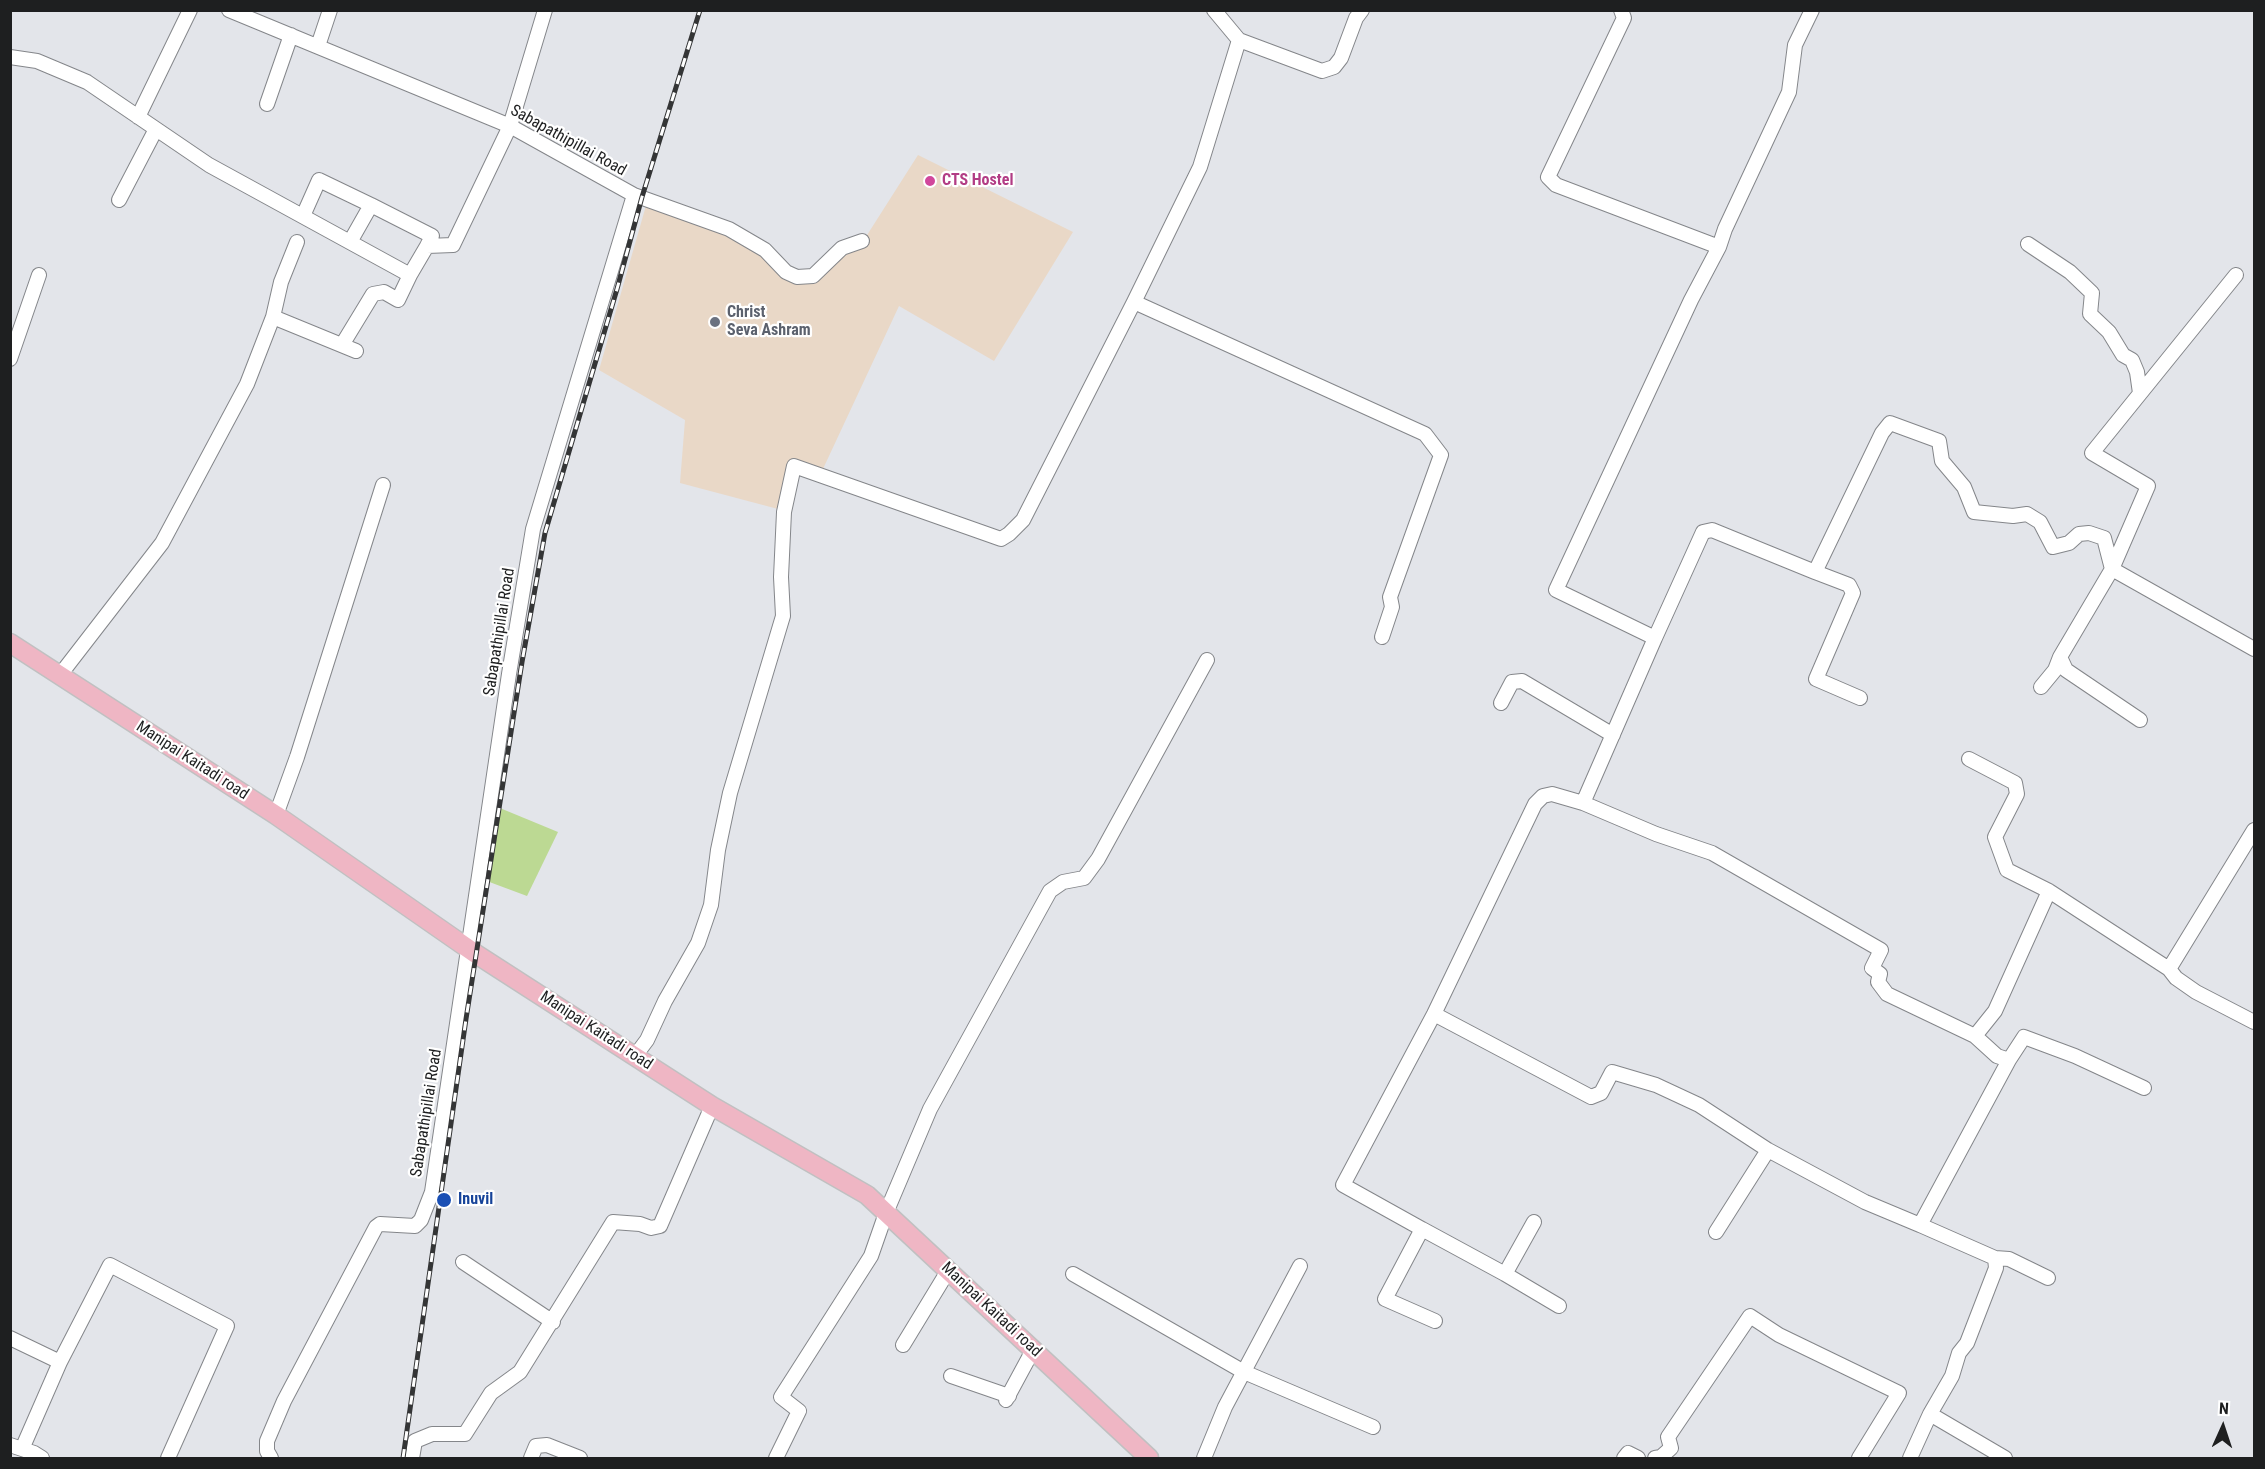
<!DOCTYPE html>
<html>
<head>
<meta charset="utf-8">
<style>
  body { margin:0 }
  #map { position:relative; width:2265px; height:1469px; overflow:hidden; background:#e3e5ea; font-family:"Roboto Condensed",sans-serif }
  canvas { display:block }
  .frame { position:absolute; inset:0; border:12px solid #1e1f20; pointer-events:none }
  .north { position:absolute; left:2193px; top:1397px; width:60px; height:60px; -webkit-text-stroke:4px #fff; paint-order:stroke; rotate:3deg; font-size:16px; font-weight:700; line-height:24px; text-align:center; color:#1e1f20 }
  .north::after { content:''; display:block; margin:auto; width:21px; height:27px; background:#1e1f20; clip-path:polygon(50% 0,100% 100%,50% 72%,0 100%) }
</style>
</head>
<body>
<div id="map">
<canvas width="2265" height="1469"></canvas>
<div class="frame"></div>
<div class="north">N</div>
</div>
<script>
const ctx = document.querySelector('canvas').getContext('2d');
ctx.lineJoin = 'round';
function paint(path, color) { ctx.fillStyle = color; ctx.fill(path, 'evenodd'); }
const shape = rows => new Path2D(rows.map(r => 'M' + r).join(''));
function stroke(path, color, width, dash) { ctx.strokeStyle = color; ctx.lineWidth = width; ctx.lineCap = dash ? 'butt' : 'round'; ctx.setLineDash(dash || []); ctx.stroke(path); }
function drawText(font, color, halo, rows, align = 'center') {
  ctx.font = font + ' "Roboto Condensed",sans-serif'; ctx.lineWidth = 4.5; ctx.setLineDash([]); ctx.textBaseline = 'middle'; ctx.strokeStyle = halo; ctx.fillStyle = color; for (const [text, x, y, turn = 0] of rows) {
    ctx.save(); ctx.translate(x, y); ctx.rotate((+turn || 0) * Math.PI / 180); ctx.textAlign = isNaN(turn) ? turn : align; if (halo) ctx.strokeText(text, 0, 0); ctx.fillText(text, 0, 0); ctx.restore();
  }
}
paint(shape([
  [918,155,1073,232,994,361,899,306,822,471,792,461,778,509,680,483,685,420,599,370,647,202,728,231,796,280,862,243]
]), '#e9d8c7');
paint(shape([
  [495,806,558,832,527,896,484,880]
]), '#bcd993');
const minor = shape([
  [229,10,510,126,634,195,533,529,509,674,432,1192,421,1220,415,1226,380,1224,376,1227,284,1401,267,1441,267,1451,271,1458],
  [1214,10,1239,40,1322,71,1334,67,1341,58,1356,18,1362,10],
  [1621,10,1624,18,1548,177,1556,185,1719,247],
  [318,46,330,10],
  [10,57,37,61,87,82,209,165,410,275,427,246,453,245,510,126,545,10],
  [267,104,291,35],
  [138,117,190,10],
  [634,195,729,229,765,250,786,272,797,277,813,276,842,248,862,241],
  [119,200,156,129],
  [303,216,319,180,371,205],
  [350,242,371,205,432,236,427,246],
  [2028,244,2070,272,2092,293,2090,314,2109,332,2123,355,2132,360,2137,372,2140,393],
  [1134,302,1425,434,1441,455,1390,597,1392,607,1382,637],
  [273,317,356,351],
  [342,345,373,294,384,292,398,300,410,275],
  [10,359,39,275],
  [1655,638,1703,532,1712,530,1815,572],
  [60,675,162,543,247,384,273,317,281,282,297,242],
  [2041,687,2055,670,2060,657],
  [1860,698,1816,679,1853,593,1849,585,1815,572,1882,433,1890,423,1939,441,1942,461,1964,487,1974,512,2013,516,2027,514,2040,522,2053,547,2069,543,2079,534,2089,533,2104,538,2112,569,2254,649],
  [1501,703,1512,682,1522,681,1613,735],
  [2140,720,2066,670,2060,657,2112,569,2148,486,2092,453,2236,275],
  [1969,759,2015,783,2017,794,1995,837,2007,870,2049,891],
  [1583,803,1656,834,1712,853,1881,950,1872,968,1880,974,1878,982,1887,994,1975,1036,1995,1011,2049,891,2169,969],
  [276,815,297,757,383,485],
  [2254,830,2169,969,2176,978,2196,992,2254,1022],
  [1434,1014,1591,1097,1601,1093,1612,1072,1656,1085,1699,1105,1768,1150,1865,1202,1920,1225,2009,1060,2024,1037,2075,1056,2144,1088],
  [1975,1036,1997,1056,2009,1060],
  [635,1056,647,1040,665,1001,698,943,711,905,718,850,730,793,783,616,781,577,784,512,794,466,1001,539,1009,534,1023,520,1134,302,1200,167,1239,40],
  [1920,1225,1995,1258,2009,1259,2048,1278],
  [1422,1229,1505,1274,1534,1222],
  [1716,1232,1768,1150],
  [463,1262,553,1322],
  [1073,1274,1244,1372,1373,1427],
  [1505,1274,1559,1306],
  [1435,1321,1385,1299,1422,1229,1343,1185,1434,1014,1535,804,1543,796,1552,794,1583,803,1655,638,1556,590,1691,300,1719,247,1725,229,1789,92,1795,45,1812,10],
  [10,1338,60,1362,22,1449],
  [903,1345,948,1271],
  [60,1362,110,1265,227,1326,168,1458],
  [951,1376,1009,1396],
  [1006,1400,1033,1350],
  [1930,1414,2005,1458],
  [10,1445,34,1453,42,1458],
  [412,1458,415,1441,432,1434,465,1434,491,1393,520,1372,613,1222,640,1224,651,1228,660,1226,712,1106],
  [531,1458,536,1446,547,1445,580,1458],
  [776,1458,799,1411,781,1397,871,1256,886,1213,930,1109,1050,891,1063,882,1084,878,1098,859,1207,660],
  [1204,1458,1225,1407,1300,1266],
  [1624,1458,1628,1453,1638,1458],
  [1655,1458,1661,1457,1671,1448,1668,1437,1750,1316,1779,1335,1899,1393,1859,1458],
  [1910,1458,1930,1414,1952,1376,1959,1353,1967,1343,1996,1268,1995,1258]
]);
const major = shape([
  [10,643,276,815,476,954,712,1106,867,1195,1149,1458]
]);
stroke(minor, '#84868a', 16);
stroke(major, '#c0c0c1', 21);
stroke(minor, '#fff', 14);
stroke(major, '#efb6c4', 18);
const rail = shape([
  [403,1458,466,1019,522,662,545,533,617,289,642,197,700,10]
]);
stroke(rail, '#343536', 5);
stroke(rail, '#fff', 3, [9]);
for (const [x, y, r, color] of [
  [930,181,6,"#d1479c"],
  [715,322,6,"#6b7280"],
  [444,1200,8,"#1a4fb4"]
]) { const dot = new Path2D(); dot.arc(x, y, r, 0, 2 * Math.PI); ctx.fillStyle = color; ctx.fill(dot); stroke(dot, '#fff', 2); }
drawText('16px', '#1e1f20', '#fff', [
  ["Sabapathipillai Road",568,141,29],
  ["Sabapathipillai Road",500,632,-81],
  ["Manipai Kaitadi road",192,761,33],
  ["Manipai Kaitadi road",596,1031,33],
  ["Sabapathipillai Road",427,1113,-81],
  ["Manipai Kaitadi road",991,1310,43]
]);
drawText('bold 16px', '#b23c85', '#fff', [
  ["CTS Hostel",942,181]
], 'left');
drawText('bold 16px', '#5b616d', '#fff', [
  ["Christ",727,313],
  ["Seva Ashram",727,331]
], 'left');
drawText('bold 16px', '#164399', '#fff', [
  ["Inuvil",458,1200]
], 'left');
</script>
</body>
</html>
